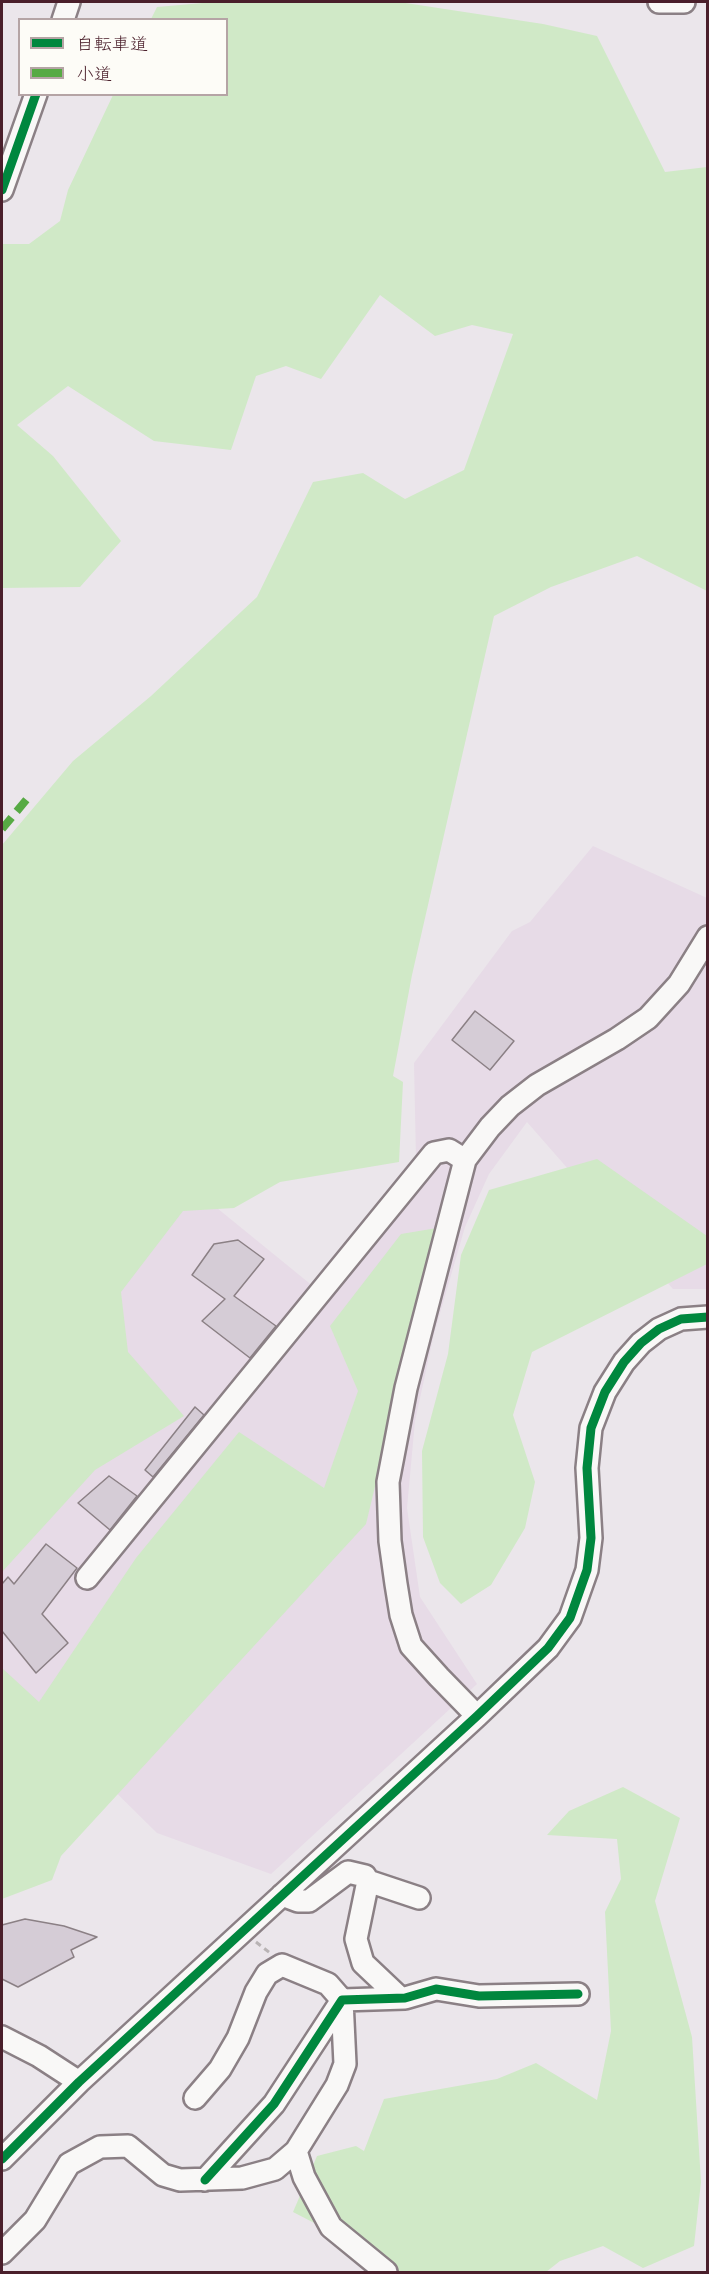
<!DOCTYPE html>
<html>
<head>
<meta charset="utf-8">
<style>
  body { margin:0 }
  #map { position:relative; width:709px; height:2274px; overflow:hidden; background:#ebe6eb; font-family:Mynerve,"Klee One",sans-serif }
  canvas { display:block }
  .frame { position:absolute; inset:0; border:3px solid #4a1f2b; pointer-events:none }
  .legend { position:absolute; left:18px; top:18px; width:210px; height:78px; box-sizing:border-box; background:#fdfcf7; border:2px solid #b5a4a5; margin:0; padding:8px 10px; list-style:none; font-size:18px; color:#4a1f2b }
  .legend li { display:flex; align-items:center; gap:12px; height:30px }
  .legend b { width:30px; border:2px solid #b5a4a5 }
</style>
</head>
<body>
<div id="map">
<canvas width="709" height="2274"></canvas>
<div class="frame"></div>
<ul class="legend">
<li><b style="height:8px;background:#00873e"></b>自転車道</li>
<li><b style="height:8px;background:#57aa44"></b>小道</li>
</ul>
</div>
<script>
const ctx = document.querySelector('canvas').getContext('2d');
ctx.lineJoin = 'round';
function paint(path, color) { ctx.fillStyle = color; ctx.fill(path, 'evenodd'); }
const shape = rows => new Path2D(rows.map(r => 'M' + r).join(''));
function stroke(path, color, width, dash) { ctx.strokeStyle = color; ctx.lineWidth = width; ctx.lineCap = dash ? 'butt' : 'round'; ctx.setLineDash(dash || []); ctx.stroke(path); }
paint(shape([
  [593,846,707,898,707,1289,673,1289,527,1122,489,1174,465,1227,434,1334,415,1421,407,1508,420,1597,477,1684,271,1874,157,1833,2,1680,2,1532,106,1354,106,1255,185,1182,314,1287,416,1159,414,1063,512,931,530,922]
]), '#e7dbe7');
paint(shape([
  [214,2,399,2,543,24,597,36,665,172,707,167,707,591,637,556,551,587,494,616,412,975,393,1076,403,1082,399,1162,280,1182,234,1208,183,1211,121,1292,128,1352,184,1416,95,1470,2,1572,2,845,73,761,151,696,257,597,313,482,363,473,405,499,464,470,513,334,472,325,435,336,380,295,321,379,286,366,256,376,231,450,154,441,68,386,17,425,53,456,121,541,80,587,2,588,2,244,29,244,60,221,68,190,113,95,226,94,226,20,151,19,157,7],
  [597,1159,707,1236,707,1264,532,1352,513,1415,535,1482,525,1528,491,1585,461,1604,440,1583,423,1537,422,1451,448,1354,461,1255,489,1190],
  [437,1228,366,1524,61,1856,52,1880,2,1899,2,1668,39,1702,136,1558,239,1432,324,1488,358,1391,330,1326,401,1234],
  [623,1787,680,1818,655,1901,692,2037,701,2182,694,2246,643,2268,603,2246,560,2261,546,2272,391,2272,351,2242,293,2212,317,2156,356,2146,364,2151,384,2099,497,2079,536,2063,597,2100,611,2031,605,1912,621,1879,617,1839,547,1835,569,1811]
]), '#d0e9c7');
const building = shape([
  [475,1011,514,1041,490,1070,452,1040,475,1011],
  [238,1240,264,1259,234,1296,276,1326,250,1358,202,1321,225,1299,192,1275,214,1244,238,1240],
  [195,1407,204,1415,153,1477,145,1470,195,1407],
  [109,1476,137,1496,110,1530,78,1503,109,1476],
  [46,1544,77,1568,42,1614,68,1643,36,1673,2,1631,2,1584,8,1577,14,1584,46,1544],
  [25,1919,64,1926,97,1937,71,1950,74,1957,18,1987,2,1979,2,1925,25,1919]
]);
paint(building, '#d5ccd6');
stroke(building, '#8b8085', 1.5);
const minor = shape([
  [659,2,684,2],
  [63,20,69,2],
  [2,190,36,94],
  [87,1578,434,1153,449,1150,465,1160],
  [477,1716,439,1677,411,1646,401,1615,396,1584,390,1541,388,1482,406,1388,465,1160,490,1127,510,1106,537,1085,617,1039,648,1018,679,984,708,937],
  [368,1881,356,1939,363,1963,400,1998],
  [282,1895,298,1901,309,1901,348,1872,365,1876,368,1881,419,1898],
  [2,2037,39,2056,79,2082],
  [296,2151,304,2177,331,2227,386,2272],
  [2,2159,79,2082,477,1716,548,1648,570,1618,587,1570,591,1538,587,1468,591,1428,605,1392,624,1362,641,1343,659,1329,681,1319,708,1317],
  [205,2180,274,2104,342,2000,405,1998,436,1989,479,1996,578,1994],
  [2,2253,35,2220,69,2164,100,2147,128,2146,163,2175,180,2180,242,2178,275,2169,296,2151,337,2085,345,2064,342,2000,328,1984,282,1965,267,1974,256,1992,238,2038,220,2069,195,2098]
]);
stroke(minor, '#8b8085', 26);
stroke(shape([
  [256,1942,270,1953]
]), '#b8b3b4', 3, [6, 4.5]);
stroke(minor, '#f9f8f7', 21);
stroke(shape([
  [2,829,27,799]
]), '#57aa44', 8, [15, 8]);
stroke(shape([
  [2,190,36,94],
  [2,2159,79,2082,477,1716,548,1648,570,1618,587,1570,591,1538,587,1468,591,1428,605,1392,624,1362,641,1343,659,1329,681,1319,708,1317],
  [205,2180,274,2104,342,2000,405,1998,436,1989,479,1996,578,1994]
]), '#00873e', 9);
</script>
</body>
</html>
